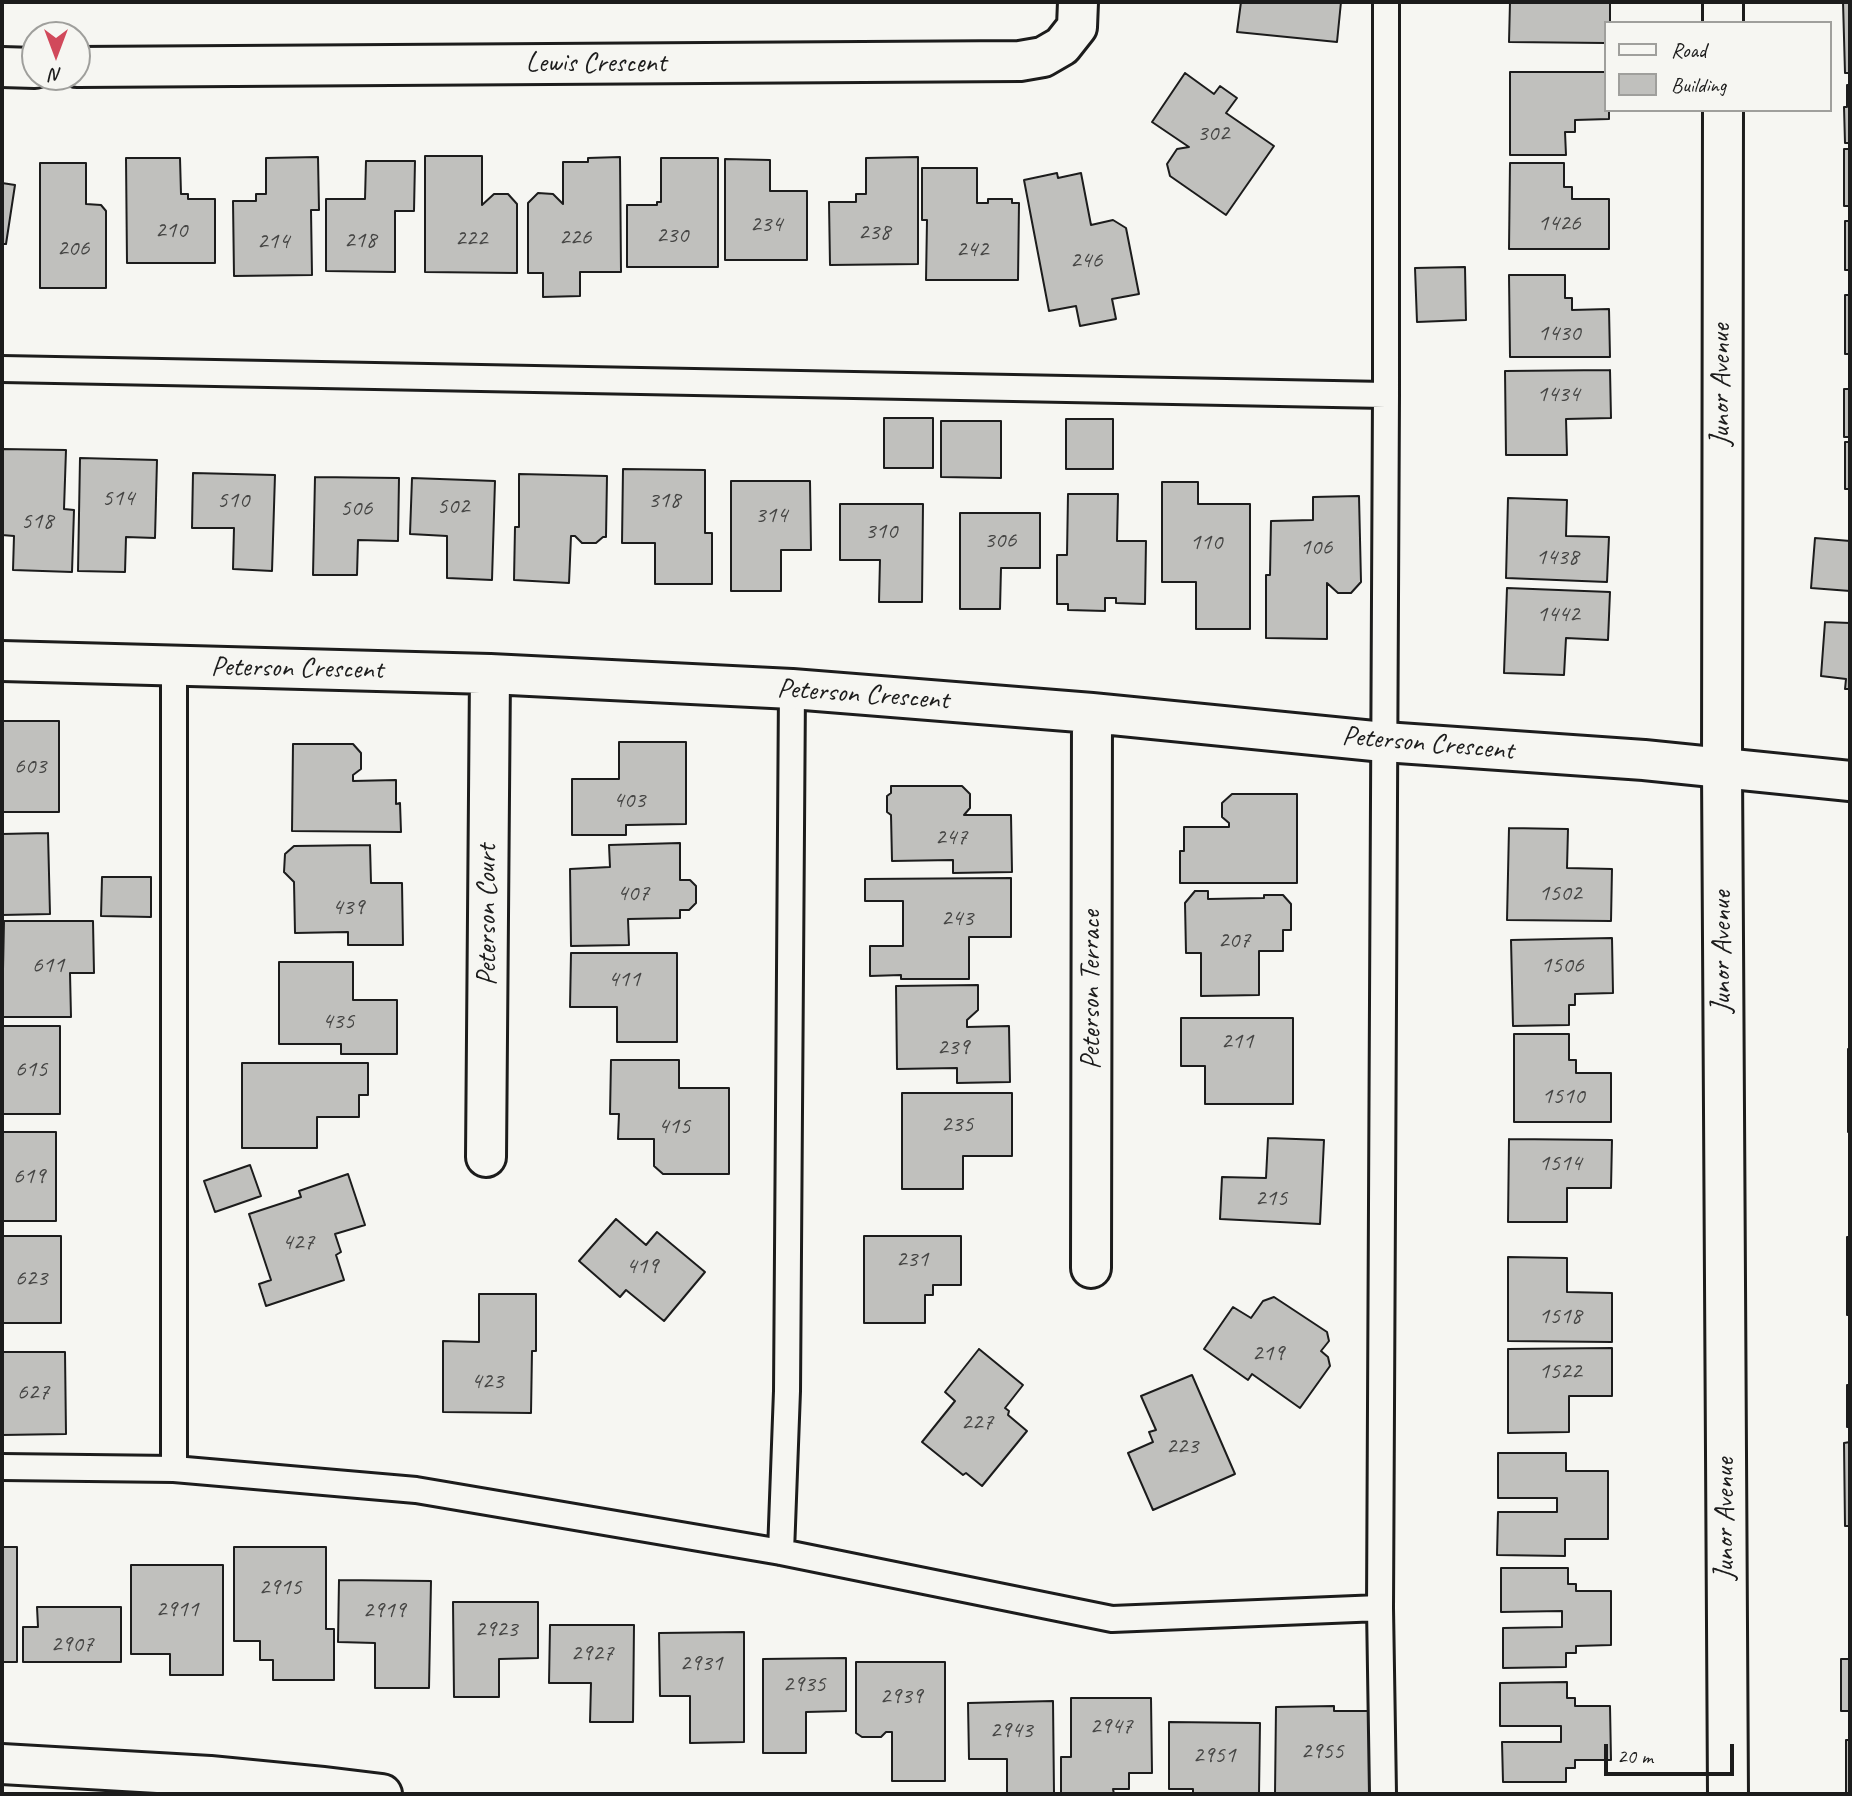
<!DOCTYPE html>
<html>
<head>
<meta charset="utf-8">
<style>
  body { margin:0 }
  #map { position:relative; width:1852px; height:1796px; overflow:hidden; background:#f6f6f2; font-family:Caveat,sans-serif }
  canvas { display:block }
  .frame { position:absolute; inset:0; border:4px solid #1c1c1c; pointer-events:none }
  .legend { position:absolute; left:1604px; top:21px; width:228px; height:91px; box-sizing:border-box; background:#f6f6f2; border:2px solid #9f9f9c; margin:0; padding:9px 12px; list-style:none; font-size:21px; color:#1c1c1c }
  .legend li { display:flex; align-items:center; gap:14px; height:35px }
  .legend b { width:35px; border:2px solid #9f9f9c }
  .north { position:absolute; left:21px; top:21px; width:70px; height:70px; box-sizing:border-box; background:#f6f6f2; border:2px solid #9f9f9c; border-radius:50%; rotate:180deg; font-size:19px; font-weight:700; line-height:28px; text-align:center; color:#1c1c1c }
  .north::after { content:''; display:block; margin:auto; width:24px; height:32px; background:#d1495b; clip-path:polygon(50% 0,100% 100%,50% 72%,0 100%) }
  .scale { position:absolute; left:1604px; top:1744px; width:130px; height:32px; box-sizing:border-box; border:4px solid #1c1c1c; border-top:0; padding-left:9px; font-size:21px; line-height:24px; white-space:nowrap; color:#1c1c1c; -webkit-text-stroke:5px #f6f6f2; paint-order:stroke }
</style>
</head>
<body>
<div id="map">
<canvas width="1852" height="1796"></canvas>
<div class="frame"></div>
<ul class="legend">
<li><b style="height:9px;background:#f6f6f2"></b>Road</li>
<li><b style="height:19px;background:#c0c0bd"></b>Building</li>
</ul>
<div class="north">N</div>
<div class="scale">20 m</div>
</div>
<script>
const ctx = document.querySelector('canvas').getContext('2d');
ctx.lineJoin = 'round';
function paint(path, color) { ctx.fillStyle = color; ctx.fill(path, 'evenodd'); }
const shape = rows => new Path2D(rows.map(r => 'M' + r).join(''));
function stroke(path, color, width, dash) { ctx.strokeStyle = color; ctx.lineWidth = width; ctx.lineCap = dash ? 'butt' : 'round'; ctx.setLineDash(dash || []); ctx.stroke(path); }
function drawText(font, color, halo, rows, align = 'center') {
  ctx.font = font + ' Caveat,sans-serif'; ctx.lineWidth = 5; ctx.setLineDash([]); ctx.textBaseline = 'middle'; ctx.strokeStyle = halo; ctx.fillStyle = color; for (const [text, x, y, turn = 0] of rows) {
    ctx.save(); ctx.translate(x, y); ctx.rotate((+turn || 0) * Math.PI / 180); ctx.textAlign = isNaN(turn) ? turn : align; if (halo) ctx.strokeText(text, 0, 0); ctx.fillText(text, 0, 0); ctx.restore();
  }
}
const building = shape([
  [1236,2,1341,2,1337,42,1237,32,1241,2,1236,2],
  [1510,2,1610,2,1610,23,1605,23,1605,43,1509,42,1510,2],
  [1843,2,1850,2,1850,73,1845,73,1843,2],
  [1510,72,1605,72,1605,110,1609,110,1609,119,1575,120,1575,132,1565,132,1566,155,1510,155,1510,72],
  [1185,73,1214,94,1220,86,1237,98,1226,113,1274,146,1226,215,1170,176,1167,164,1177,149,1189,147,1152,122,1185,73],
  [1847,85,1850,85,1850,143,1845,143,1844,107,1847,107,1847,85],
  [1844,149,1850,149,1850,206,1844,206,1844,149],
  [425,156,482,156,482,205,494,194,508,194,517,204,517,273,425,272,425,156],
  [318,157,319,210,311,210,312,275,234,276,233,201,256,201,256,194,266,194,266,158,318,157],
  [620,157,621,272,580,272,580,296,543,297,543,273,528,273,528,203,538,193,553,194,563,204,563,162,588,162,588,158,620,157],
  [918,157,918,264,830,265,829,202,856,202,856,194,866,194,866,158,918,157],
  [126,158,180,158,181,194,188,194,188,199,215,199,215,263,127,263,126,158],
  [661,158,718,158,718,267,627,267,627,205,657,205,657,202,661,202,661,158],
  [725,159,770,160,770,191,807,191,807,260,725,260,725,159],
  [366,161,415,161,414,211,395,211,395,272,326,271,326,199,365,199,366,161],
  [40,163,86,163,86,204,101,205,106,211,106,288,40,288,40,163],
  [1510,163,1564,163,1564,187,1572,187,1572,199,1609,199,1609,249,1509,249,1510,163],
  [922,168,977,168,977,203,988,203,988,199,1012,199,1012,203,1019,203,1018,280,926,280,927,220,922,220,922,168],
  [1057,173,1058,178,1081,173,1091,225,1113,220,1126,228,1139,294,1112,299,1116,319,1080,326,1076,306,1049,311,1024,180,1057,173],
  [2,183,15,185,6,244,2,244,2,183],
  [1845,221,1850,221,1850,270,1845,270,1845,221],
  [1465,267,1466,320,1417,322,1415,268,1465,267],
  [1509,275,1565,275,1565,298,1572,298,1572,310,1609,309,1610,357,1510,357,1509,275],
  [1845,295,1850,295,1850,354,1845,354,1845,295],
  [1610,370,1611,418,1566,419,1567,455,1506,455,1505,371,1610,370],
  [1844,389,1850,389,1850,437,1844,437,1844,389],
  [884,418,933,418,933,468,884,468,884,418],
  [1066,419,1113,419,1113,469,1066,469,1066,419],
  [941,421,1001,421,1001,478,941,477,941,421],
  [1845,442,1850,442,1850,489,1845,489,1845,442],
  [2,449,66,450,64,509,74,510,72,572,13,570,14,536,2,535,2,449],
  [80,458,157,460,155,538,126,537,125,572,78,571,80,458],
  [623,469,705,470,705,533,712,533,712,584,655,584,655,543,622,543,623,469],
  [193,473,275,475,272,571,233,569,234,528,192,528,193,473],
  [519,474,607,476,606,537,603,537,596,543,582,543,575,536,571,536,569,583,514,580,515,527,519,527,519,474],
  [315,477,399,478,398,541,358,540,357,575,313,575,315,477],
  [412,478,495,481,492,580,447,578,447,536,410,534,412,478],
  [731,481,810,481,811,550,781,550,781,591,731,591,731,481],
  [1162,482,1198,482,1198,504,1250,504,1250,629,1196,629,1196,582,1162,582,1162,482],
  [1068,494,1118,494,1117,541,1146,541,1145,604,1116,603,1116,598,1105,598,1105,611,1068,610,1068,604,1057,604,1057,555,1067,555,1068,494],
  [1359,496,1361,582,1351,593,1338,593,1327,583,1327,639,1266,638,1266,575,1270,575,1271,521,1313,520,1313,497,1359,496],
  [1508,498,1567,500,1566,536,1609,537,1607,582,1506,578,1508,498],
  [840,504,923,504,922,602,879,602,880,560,840,560,840,504],
  [960,513,1040,513,1040,568,1001,568,1000,609,960,609,960,513],
  [1815,538,1850,541,1850,591,1811,588,1815,538],
  [1507,588,1610,592,1608,640,1566,638,1564,675,1504,673,1507,588],
  [1825,622,1850,623,1850,689,1845,689,1846,679,1821,676,1825,622],
  [2,721,59,721,59,812,2,812,2,721],
  [619,742,686,742,686,824,626,825,626,835,572,835,572,779,619,779,619,742],
  [293,744,353,744,361,753,361,769,353,775,353,781,396,780,396,804,400,803,401,832,292,831,293,744],
  [891,786,962,786,970,794,970,808,964,815,1011,815,1012,872,953,873,953,860,892,861,891,815,887,812,887,796,891,793,891,786],
  [1232,794,1297,794,1297,883,1180,883,1180,851,1184,851,1184,827,1229,827,1229,823,1222,817,1222,803,1232,794],
  [1509,828,1568,829,1567,868,1612,869,1611,921,1507,920,1509,828],
  [48,833,50,914,2,915,2,834,48,833],
  [680,843,680,880,690,880,696,886,696,903,689,910,680,910,680,918,628,919,629,945,571,946,570,869,610,867,609,845,680,843],
  [370,845,371,883,402,883,403,945,348,945,348,932,295,933,294,882,284,872,285,854,294,846,370,845],
  [102,877,151,877,151,917,101,916,102,877],
  [1011,878,1011,937,969,937,969,979,901,979,901,975,870,976,870,946,903,946,903,901,865,901,865,879,1011,878],
  [1195,891,1208,891,1208,899,1264,898,1264,895,1283,895,1291,904,1291,930,1283,930,1283,951,1259,951,1259,995,1201,996,1201,953,1186,953,1185,903,1195,891],
  [4,921,93,921,94,973,70,973,71,1017,2,1017,4,921],
  [1612,938,1613,993,1575,994,1575,1005,1569,1005,1569,1025,1513,1026,1511,940,1612,938],
  [571,953,677,953,677,1042,617,1042,617,1007,570,1007,571,953],
  [279,962,353,962,353,1000,397,1000,397,1054,341,1054,341,1044,279,1044,279,962],
  [978,985,978,1010,967,1020,967,1027,1009,1026,1010,1082,957,1083,957,1068,897,1069,896,986,978,985],
  [1181,1018,1293,1018,1293,1104,1205,1104,1205,1066,1181,1066,1181,1018],
  [2,1026,60,1026,60,1114,2,1114,2,1026],
  [1514,1034,1569,1034,1569,1060,1576,1060,1576,1073,1611,1073,1611,1122,1514,1122,1514,1034],
  [1848,1049,1850,1049,1850,1132,1848,1132,1848,1049],
  [611,1060,679,1060,679,1088,729,1088,729,1174,663,1174,654,1166,654,1139,618,1139,619,1114,610,1114,611,1060],
  [242,1063,368,1063,368,1095,359,1095,359,1117,317,1117,317,1148,242,1148,242,1063],
  [902,1093,1012,1093,1012,1156,963,1156,963,1189,902,1189,902,1093],
  [2,1132,56,1132,56,1221,2,1221,2,1132],
  [1268,1138,1324,1140,1320,1224,1220,1219,1222,1177,1266,1178,1268,1138],
  [1509,1139,1612,1140,1611,1188,1567,1188,1567,1222,1508,1222,1509,1139],
  [250,1165,261,1196,215,1212,204,1181,250,1165],
  [348,1174,365,1225,335,1234,341,1252,336,1255,344,1280,266,1306,259,1284,271,1280,249,1214,301,1197,299,1191,348,1174],
  [616,1219,646,1245,657,1232,705,1272,664,1321,626,1290,620,1297,579,1261,616,1219],
  [2,1236,61,1236,61,1323,2,1323,2,1236],
  [864,1236,961,1236,961,1285,933,1285,933,1295,925,1295,925,1323,864,1323,864,1236],
  [1847,1237,1850,1237,1850,1315,1847,1315,1847,1237],
  [1508,1257,1567,1258,1567,1292,1612,1293,1612,1342,1508,1341,1508,1257],
  [479,1294,536,1294,536,1351,532,1351,531,1413,443,1412,443,1341,479,1342,479,1294],
  [1274,1297,1327,1332,1329,1341,1321,1351,1328,1357,1330,1366,1300,1408,1252,1374,1248,1380,1204,1349,1233,1307,1251,1318,1263,1301,1274,1297],
  [1612,1348,1612,1396,1569,1396,1569,1432,1508,1433,1508,1349,1612,1348],
  [979,1349,1023,1385,1005,1408,1009,1411,1008,1415,1027,1431,982,1486,966,1473,963,1475,922,1442,955,1401,945,1392,979,1349],
  [2,1352,65,1352,66,1434,2,1435,2,1352],
  [1192,1375,1235,1474,1153,1510,1128,1453,1153,1442,1149,1432,1156,1430,1141,1396,1192,1375],
  [1847,1385,1850,1385,1850,1427,1847,1427,1847,1385],
  [1850,1442,1850,1526,1845,1526,1844,1443,1850,1442],
  [1498,1453,1566,1453,1566,1471,1608,1471,1608,1539,1565,1539,1565,1556,1497,1555,1498,1512,1557,1512,1557,1498,1498,1498,1498,1453],
  [2,1547,17,1547,17,1662,2,1662,2,1547],
  [234,1547,326,1547,326,1629,334,1629,334,1680,273,1680,273,1660,260,1660,260,1641,234,1641,234,1547],
  [131,1565,223,1565,223,1675,170,1675,170,1654,131,1654,131,1565],
  [1501,1568,1568,1568,1568,1584,1576,1584,1576,1591,1611,1591,1611,1645,1576,1646,1576,1653,1566,1653,1566,1667,1503,1668,1503,1628,1562,1627,1562,1611,1501,1612,1501,1568],
  [339,1580,431,1581,429,1688,375,1688,375,1643,338,1642,339,1580],
  [453,1602,538,1602,538,1658,499,1659,499,1697,454,1697,453,1602],
  [37,1607,121,1607,121,1662,23,1662,23,1627,38,1627,37,1607],
  [550,1625,634,1625,633,1722,590,1722,591,1683,549,1683,550,1625],
  [744,1632,744,1742,690,1743,690,1696,660,1696,659,1633,744,1632],
  [846,1658,846,1711,806,1712,806,1753,763,1753,763,1659,846,1658],
  [1841,1659,1850,1659,1850,1711,1841,1711,1841,1659],
  [856,1662,945,1662,945,1781,892,1781,892,1732,886,1732,881,1737,862,1737,856,1733,856,1662],
  [1567,1682,1567,1698,1575,1698,1575,1706,1610,1706,1611,1760,1575,1760,1575,1768,1566,1768,1566,1782,1503,1782,1502,1742,1561,1742,1561,1726,1500,1726,1500,1683,1567,1682],
  [1071,1698,1151,1698,1152,1773,1129,1773,1129,1789,1113,1789,1114,1794,1061,1794,1061,1757,1071,1757,1071,1698],
  [1053,1701,1054,1794,1007,1794,1007,1759,969,1759,968,1703,1053,1701],
  [1334,1706,1334,1711,1369,1711,1370,1793,1275,1794,1276,1707,1334,1706],
  [1169,1722,1260,1723,1259,1794,1193,1794,1193,1789,1169,1789,1169,1722],
  [1846,1740,1850,1740,1850,1794,1846,1794,1846,1740]
]);
paint(building, '#c0c0bd');
stroke(building, '#1c1c1c', 2);
const service = shape([
  [2,369,1386,395],
  [2,1467,174,1469,416,1490,781,1552,1112,1619,1380,1608],
  [174,1469,174,666],
  [781,1552,787,1391,792,689],
  [1383,1794,1380,1608,1386,395,1386,2]
]);
const minor = shape([
  [2,67,35,68],
  [77,67,1020,61,1043,57,1062,46,1077,27,1078,2],
  [2,661,490,674,792,689,1092,713,1384,742,1644,760,1850,781],
  [486,1157,490,674],
  [1091,1268,1092,713],
  [2,1764,210,1776,323,1787,382,1794]
]);
const tertiary = shape([
  [1723,23,1723,2],
  [1723,110,1722,769,1728,1794]
]);
stroke(service, '#1c1c1c', 30);
stroke(minor, '#1c1c1c', 44);
stroke(tertiary, '#1c1c1c', 44);
stroke(service, '#f6f6f2', 24);
stroke(minor, '#f6f6f2', 38);
stroke(tertiary, '#f6f6f2', 38);
drawText('24px', '#454544', null, [
  ["302",1213,134],
  ["1426",1559,224],
  ["234",766,225],
  ["210",171,231],
  ["238",874,233],
  ["230",672,236],
  ["226",575,238],
  ["222",471,239],
  ["218",360,241],
  ["214",273,242],
  ["206",73,249],
  ["242",972,250],
  ["246",1086,261],
  ["1430",1559,334],
  ["1434",1558,395],
  ["514",118,499],
  ["510",233,501],
  ["318",664,501],
  ["502",453,507],
  ["506",356,509],
  ["314",771,516],
  ["518",37,522],
  ["310",881,532],
  ["306",1000,541],
  ["110",1206,543],
  ["106",1316,548],
  ["1438",1557,558],
  ["1442",1558,615],
  ["603",30,767],
  ["403",629,801],
  ["247",951,838],
  ["407",633,894],
  ["1502",1560,894],
  ["439",348,908],
  ["243",957,919],
  ["207",1234,941],
  ["611",48,966],
  ["1506",1562,966],
  ["411",624,980],
  ["435",338,1022],
  ["211",1237,1042],
  ["239",953,1048],
  ["615",31,1070],
  ["1510",1563,1097],
  ["235",957,1125],
  ["415",674,1127],
  ["1514",1560,1164],
  ["619",29,1177],
  ["215",1271,1199],
  ["427",298,1243],
  ["231",912,1260],
  ["419",642,1267],
  ["623",31,1279],
  ["1518",1560,1317],
  ["219",1268,1354],
  ["1522",1560,1372],
  ["423",487,1382],
  ["627",33,1393],
  ["227",977,1423],
  ["223",1182,1447],
  ["2915",280,1588],
  ["2911",177,1610],
  ["2919",384,1611],
  ["2923",496,1630],
  ["2907",72,1645],
  ["2927",592,1654],
  ["2931",701,1664],
  ["2935",804,1685],
  ["2939",901,1697],
  ["2947",1111,1727],
  ["2943",1011,1731],
  ["2955",1322,1752],
  ["2951",1214,1756]
]);
drawText('28px', '#1c1c1c', '#f6f6f2', [
  ["Lewis Crescent",596,64],
  ["Junor Avenue",1722,385,-90],
  ["Peterson Crescent",297,669,1],
  ["Peterson Crescent",863,695,4],
  ["Peterson Crescent",1428,744,5],
  ["Peterson Court",488,915,-90],
  ["Junor Avenue",1723,952,-90],
  ["Peterson Terrace",1092,990,-90],
  ["Junor Avenue",1726,1519,-90]
]);
</script>
</body>
</html>
